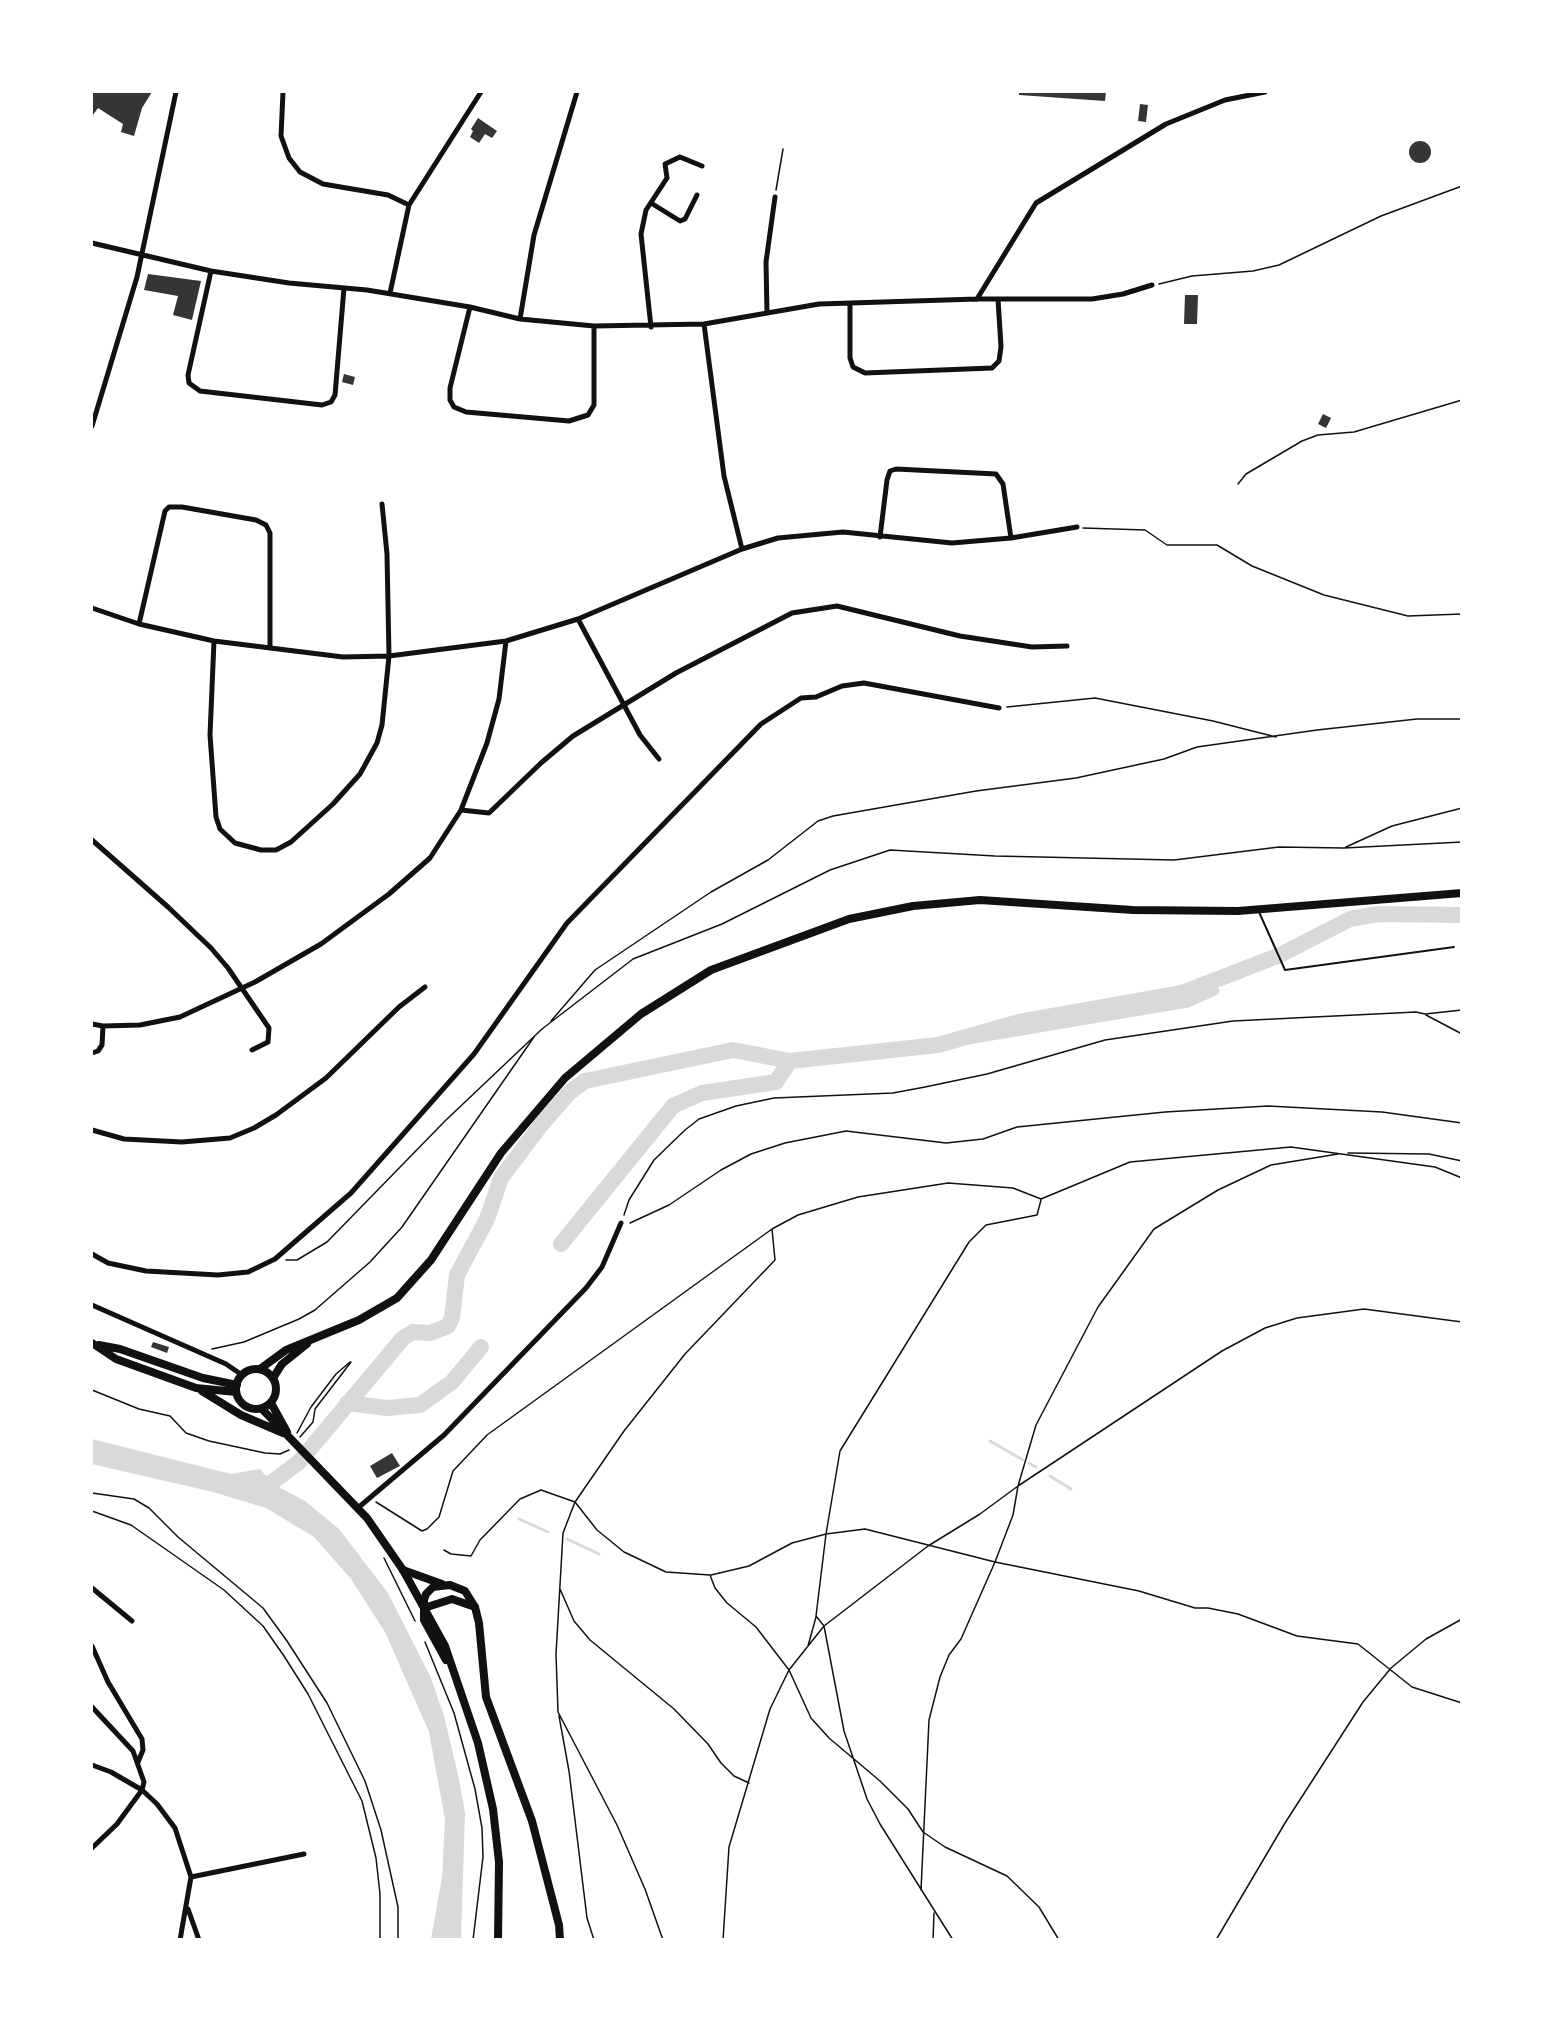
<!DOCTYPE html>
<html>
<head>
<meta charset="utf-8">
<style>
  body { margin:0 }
  #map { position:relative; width:1553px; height:2031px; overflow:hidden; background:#fff; font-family:"Playfair Display",serif }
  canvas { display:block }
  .frame { position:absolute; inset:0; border:93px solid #fff; pointer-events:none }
</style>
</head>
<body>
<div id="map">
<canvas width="1553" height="2031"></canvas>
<div class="frame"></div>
</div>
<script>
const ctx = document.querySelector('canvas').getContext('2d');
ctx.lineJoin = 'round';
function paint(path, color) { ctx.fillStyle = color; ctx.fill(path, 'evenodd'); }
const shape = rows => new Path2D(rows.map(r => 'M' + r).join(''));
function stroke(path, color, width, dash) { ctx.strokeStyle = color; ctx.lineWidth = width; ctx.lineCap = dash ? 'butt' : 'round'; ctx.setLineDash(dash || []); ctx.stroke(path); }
paint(shape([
  [92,1439,231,1474,260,1469,273,1484,305,1501,339,1529,388,1593,431,1678,444,1716,459,1779,465,1813,461,1939,431,1939,442,1877,445,1820,429,1732,385,1632,351,1579,314,1537,266,1508,213,1492,92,1464]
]), '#d9d9d9');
stroke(shape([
  [990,1441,1023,1460],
  [1029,1463,1036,1467],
  [1050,1476,1071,1489],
  [519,1519,548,1532],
  [567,1539,599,1554]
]), '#d9d9d9', 3);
stroke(shape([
  [938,1045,1188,1003,1215,991]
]), '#d9d9d9', 9);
stroke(shape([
  [561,1244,673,1106,702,1093,776,1082,790,1061],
  [347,1403,387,1408,420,1405,452,1382,481,1347],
  [265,1484,271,1483,299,1462,403,1338,413,1332,430,1333,448,1326,452,1318,457,1275,487,1219,501,1178,541,1125,570,1092,585,1081,733,1050,790,1061,938,1045,1019,1022,1182,993,1280,955,1350,919,1378,914,1462,915]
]), '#d9d9d9', 16);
paint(shape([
  [92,92,152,92,142,108,134,136,121,132,123,124,98,108,93,115],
  [1019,92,1106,92,1105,101,1019,95],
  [1140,104,1148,105,1146,122,1138,121],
  [478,118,497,131,492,138,485,134,479,143,470,137,473,131,471,129],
  '1409 152a11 11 0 1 1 22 0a11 11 0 1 1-22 0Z',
  [148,274,201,281,192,320,173,315,178,296,144,290],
  [1185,295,1198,295,1197,324,1184,324],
  [344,374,355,377,353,385,342,382],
  [1323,414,1331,418,1326,428,1318,424],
  [153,1342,169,1347,167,1353,151,1347],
  [392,1453,400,1466,377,1478,370,1466]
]), '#353535');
stroke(shape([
  [776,190,783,149],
  [1159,284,1192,276,1253,271,1279,265,1381,216,1462,186],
  [1238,484,1246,474,1302,441,1318,435,1354,432,1462,400],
  [1083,528,1145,530,1167,545,1217,545,1252,566,1324,595,1408,616,1462,614],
  [1007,707,1095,698,1213,721,1276,737],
  [1346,847,1392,826,1462,808],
  [1426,1015,1462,1034],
  [551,1021,595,970,711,892,768,860,818,821,833,816,976,791,1076,778,1164,759,1197,747,1317,730,1417,719,1462,719],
  [1348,1153,1429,1154,1462,1161],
  [624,1215,629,1200,654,1160,685,1130,699,1119,736,1106,774,1098,893,1093,925,1087,987,1074,1105,1040,1233,1021,1416,1012,1425,1014,1462,1010],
  [630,1223,669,1205,721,1170,751,1154,785,1143,846,1131,946,1143,983,1139,1017,1127,1165,1112,1268,1106,1382,1112,1462,1123],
  [286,1260,297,1260,327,1242,445,1121,542,1029,633,959,722,924,830,870,890,850,995,856,1174,860,1279,847,1344,848,1462,842],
  [212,1349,244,1342,299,1319,315,1310,370,1262,402,1227,534,1037],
  [92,1390,139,1409,170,1416,186,1433,209,1441,265,1453,280,1454,289,1450],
  [297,1433,311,1407,336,1374,350,1362],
  [300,1437,313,1422,315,1409,351,1362],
  [92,1493,134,1499,149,1508,178,1537,263,1608,287,1641,327,1703,365,1781,381,1830,398,1907,398,1940],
  [376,1502,422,1531,427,1529,439,1517,453,1471,487,1435,772,1229,798,1215,858,1197,948,1183,1013,1188,1041,1199,1130,1162,1291,1147,1435,1167,1462,1178],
  [92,1511,131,1525,224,1590,263,1626,284,1656,308,1694,362,1801,376,1858,380,1894,380,1940],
  [444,1550,451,1554,471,1556,480,1540,520,1499,541,1490,575,1502,597,1530,624,1552,666,1572,710,1575,715,1588,727,1603,756,1627,789,1670,811,1718,829,1738,880,1781,908,1809,923,1832,945,1847,1007,1876,1039,1907,1059,1940],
  [384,1558,415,1621],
  [711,1575,749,1566,792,1543,826,1534,865,1529,995,1562,1139,1591,1195,1608,1208,1608,1238,1614,1297,1636,1358,1644,1412,1687,1462,1703],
  [560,1589,574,1621,590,1640,674,1709,708,1744,721,1763,734,1776,749,1783],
  [425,1642,454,1713,475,1789,482,1828,483,1857,473,1940],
  [808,1646,824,1626,928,1546,980,1514,1018,1486,1222,1351,1265,1328,1297,1318,1364,1309,1462,1322],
  [559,1716,569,1771,587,1918,594,1940],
  [921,1890,929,1720,940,1677,949,1655,961,1639,995,1562,1013,1515,1018,1486,1036,1425,1098,1307,1154,1229,1218,1190,1271,1165,1338,1154],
  [663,1940,645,1889,617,1825,558,1712,556,1654,563,1533,575,1502,624,1431,685,1354,775,1260,772,1229],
  [723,1940,729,1847,770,1709,789,1670,808,1646,816,1617],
  [933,1940,934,1913],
  [953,1940,880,1824,867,1799,844,1731,824,1626,816,1616,826,1534,840,1451,969,1242,986,1225,1037,1215,1041,1200],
  [1216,1940,1285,1823,1363,1702,1391,1668,1426,1639,1462,1619]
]), '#111', 1.5);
stroke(shape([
  [1259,912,1285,970,1454,947]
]), '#111', 2);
stroke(shape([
  [283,92,281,136,289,158,300,172,323,184,388,195,409,205],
  [651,203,680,221,685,219,697,195],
  [92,243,211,271,289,283,367,290,470,307,520,319,594,326,704,324,819,304,977,299,1092,299,1123,294,1152,285],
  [211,271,188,375,189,383,200,391,322,405,331,402,335,395,344,288],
  [390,293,409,205,481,92],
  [977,299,1036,203,1166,124,1225,100,1265,92],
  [850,304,850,358,853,367,865,373,992,368,999,361,1001,347,998,299],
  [470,307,450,388,450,400,454,407,466,412,569,421,588,415,594,405,594,326],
  [767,313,766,262,775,197],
  [520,319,534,235,577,92],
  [704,324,724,476,742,549],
  [651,327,641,234,646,210,667,178,665,164,680,157,702,166],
  [92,426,137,277,176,92],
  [880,537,887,480,890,471,896,469,996,474,1003,484,1011,538],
  [92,608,139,624,214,641,343,657,389,656,506,641,578,619,742,549,778,538,843,532,952,543,1011,538,1077,527],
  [578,619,640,735,659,759],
  [139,624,165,511,169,507,182,507,256,520,266,525,270,533,270,648],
  [214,641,210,735,216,817,220,829,235,843,261,850,276,850,291,842,333,804,360,774,377,743,382,725,389,656,387,554,382,504],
  [461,810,489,813,541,763,573,736,676,673,792,613,837,606,960,636,1032,647,1067,646],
  [92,840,168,907,211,948,228,968,269,1028,268,1042,252,1050],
  [92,1024,103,1026,140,1025,180,1017,255,982,321,944,389,894,430,858,461,810,487,743,499,699,506,641],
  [92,1053,98,1051,102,1045,103,1026],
  [92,1130,124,1139,182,1142,230,1138,254,1128,276,1115,326,1078,399,1007,425,987],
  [92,1254,108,1263,146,1271,218,1275,248,1272,275,1259,351,1193,474,1054,567,923,761,724,801,698,816,697,842,686,864,683,999,708],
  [92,1305,226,1364,242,1375],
  [359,1507,444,1435,586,1288,602,1267,621,1223],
  [92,1588,132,1621],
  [92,1646,108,1682,142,1739,143,1750,138,1762],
  [92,1707,133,1751,144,1782,142,1790,117,1824,92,1848],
  [92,1765,111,1772,142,1790,157,1804,175,1828,191,1877,180,1940],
  [191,1877,304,1854],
  [188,1909,199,1940]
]), '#111', 5);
stroke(shape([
  [260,1369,286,1350,359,1320,397,1298,431,1260,501,1153,565,1078,641,1014,711,970,849,919,913,906,980,900,1133,910,1238,911,1462,893],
  [273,1378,282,1364,307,1344],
  [403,1570,442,1584],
  [475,1607,452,1599,424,1608,424,1600,426,1594,433,1587,450,1585,465,1591,475,1607,479,1623,486,1697,532,1821,559,1925,560,1940]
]), '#111', 8);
stroke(shape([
  [92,1343,116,1359,196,1388,236,1392],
  [99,1345,120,1349,203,1378,237,1385],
  '236 1389a20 20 0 1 1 40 0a20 20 0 1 1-40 0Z',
  [202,1391,241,1415,283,1433],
  [271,1403,287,1432],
  [262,1409,367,1518,403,1570,445,1646,478,1743,493,1809,499,1862,498,1940],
  [424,1608,424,1620,446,1660]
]), '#111', 8);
</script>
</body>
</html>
